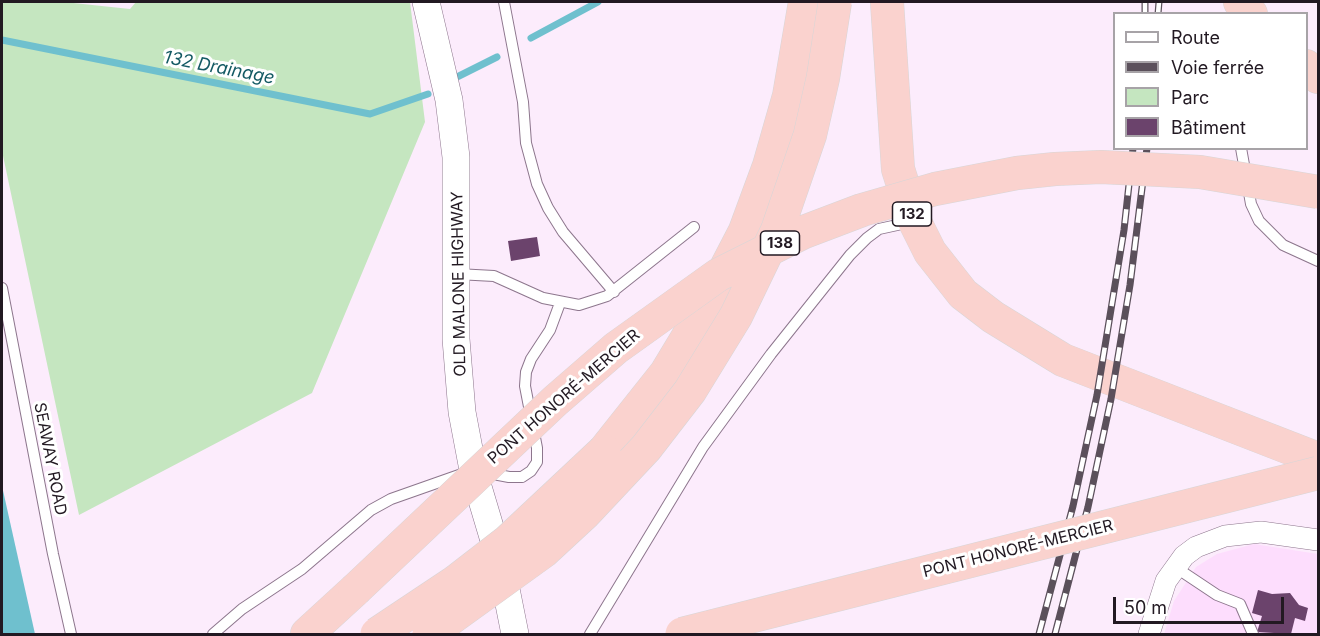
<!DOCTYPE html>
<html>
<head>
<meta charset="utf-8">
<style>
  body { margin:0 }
  #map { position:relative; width:1320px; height:636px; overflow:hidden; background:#fcecfc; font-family:Inter,sans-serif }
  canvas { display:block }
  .frame { position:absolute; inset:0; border:3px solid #221922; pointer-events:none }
  .legend { position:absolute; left:1113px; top:12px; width:195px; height:138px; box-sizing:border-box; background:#fff; border:2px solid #a7a3a7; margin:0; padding:8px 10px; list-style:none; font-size:18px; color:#221922 }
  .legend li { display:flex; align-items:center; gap:12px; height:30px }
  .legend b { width:30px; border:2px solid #a7a3a7 }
  .scale { position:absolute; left:1113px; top:597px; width:171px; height:27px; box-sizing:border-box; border:3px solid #221922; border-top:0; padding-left:8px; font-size:18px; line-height:21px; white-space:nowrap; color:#221922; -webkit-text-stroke:4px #fff; paint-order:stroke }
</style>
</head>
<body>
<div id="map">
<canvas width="1320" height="636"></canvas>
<div class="frame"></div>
<ul class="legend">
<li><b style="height:8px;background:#fff"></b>Route</li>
<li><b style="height:8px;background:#5b505b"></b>Voie ferrée</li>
<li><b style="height:16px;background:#c5e6c0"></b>Parc</li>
<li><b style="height:16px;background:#6b436c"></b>Bâtiment</li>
</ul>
<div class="scale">50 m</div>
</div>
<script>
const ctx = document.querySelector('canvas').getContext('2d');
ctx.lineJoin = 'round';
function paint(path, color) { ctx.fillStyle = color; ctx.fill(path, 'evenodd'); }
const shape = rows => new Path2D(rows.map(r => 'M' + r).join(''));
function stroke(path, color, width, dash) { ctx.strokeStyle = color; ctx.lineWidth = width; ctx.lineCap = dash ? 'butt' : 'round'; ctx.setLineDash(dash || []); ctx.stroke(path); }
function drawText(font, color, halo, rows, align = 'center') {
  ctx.font = font + ' Inter,sans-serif'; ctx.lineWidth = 6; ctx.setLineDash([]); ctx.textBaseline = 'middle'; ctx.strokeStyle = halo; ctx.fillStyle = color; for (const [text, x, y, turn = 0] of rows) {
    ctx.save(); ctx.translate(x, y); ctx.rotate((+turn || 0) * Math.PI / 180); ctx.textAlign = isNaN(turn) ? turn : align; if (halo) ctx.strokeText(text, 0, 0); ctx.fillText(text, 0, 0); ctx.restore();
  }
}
paint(shape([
  [1254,544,1318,554,1318,634,1164,634,1174,601,1196,567,1217,554]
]), '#fdddfd');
paint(shape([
  [2,2,64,2,130,9,136,2,410,2,425,122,312,393,79,515,2,151]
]), '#c5e6c0');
paint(shape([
  [2,486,35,634,2,634]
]), '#6fc0ce');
stroke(shape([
  [531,38,598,2],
  [2,40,370,114,428,94],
  [459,76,497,57]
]), '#6fc0ce', 7);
paint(shape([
  [537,237,540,256,511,261,508,241],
  [1258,590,1272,594,1290,593,1299,605,1308,608,1305,621,1295,618,1291,634,1257,632,1262,616,1252,613]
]), '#6b436c');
const service = shape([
  [504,2,523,102,526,143,537,184,548,208,563,232,614,292],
  [1241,148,1251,204,1259,221,1283,245,1318,261],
  [457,274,494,276,543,298,579,305,607,296,694,227],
  [2,288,53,554,71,634],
  [488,473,509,477,522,477,531,471,537,462,537,448,525,386,526,372,531,359,550,330,560,303],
  [1175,567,1217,595,1240,604,1253,634],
  [213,634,242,609,302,569,371,510,391,499,462,474],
  [590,634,703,447,771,354,850,255,867,238,879,229,911,222]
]);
const minor = shape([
  [1149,634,1166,581,1184,556,1196,547,1225,536,1261,532,1318,540]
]);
const tertiary = shape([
  [426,2,449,100,456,157,456,339,462,412,473,470,501,564,515,634]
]);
const trunk = shape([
  [887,2,898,169,914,220,930,252,963,294,993,317,1063,360,1318,459],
  [1240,2,1251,14],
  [1306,66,1318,77],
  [604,451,666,373,704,310,745,231,769,166,789,96,805,2],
  [307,634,355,590]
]);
stroke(service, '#8d768d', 12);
stroke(minor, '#8d768d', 22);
stroke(tertiary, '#8d768d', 28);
stroke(trunk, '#d7d6d7', 34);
stroke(service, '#fff', 10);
stroke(minor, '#fff', 21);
stroke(tertiary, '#fff', 27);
stroke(trunk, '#fad2ce', 33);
const rail = shape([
  [1145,14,1145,2],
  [1158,14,1159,2],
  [1039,634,1073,506,1097,395,1124,230,1133,148],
  [1055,634,1088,507,1111,399,1130,285,1147,148]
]);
stroke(rail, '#5b505b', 7);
stroke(rail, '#fff', 4.5, [14]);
const trunkBridge = shape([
  [355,590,555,401,616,348,718,275,804,232,862,210,935,189,1017,173,1055,169,1101,167,1200,172,1318,192],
  [377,634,455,582,508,541,604,451],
  [429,634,544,551,584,514,646,448,690,391,736,316,777,231,810,135,823,78,835,2],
  [682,634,1318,473]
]);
stroke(trunkBridge, '#d7d6d7', 34, []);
stroke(trunkBridge, '#fad2ce', 33);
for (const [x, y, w] of [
  [912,214,39],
  [780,243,39]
]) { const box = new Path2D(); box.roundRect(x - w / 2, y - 12, w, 24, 4.5); ctx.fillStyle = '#fff'; ctx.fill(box); stroke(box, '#221922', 1.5); }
drawText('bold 15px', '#221922', null, [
  ["132",912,214],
  ["138",780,243]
]);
drawText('16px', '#221922', '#fff', [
  ["OLD MALONE HIGHWAY",459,284,-91],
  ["PONT HONORÉ-MERCIER",564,397,-41],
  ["SEAWAY ROAD",50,459,79],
  ["PONT HONORÉ-MERCIER",1018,549,-14]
]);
drawText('italic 18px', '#145a64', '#fff', [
  ["132 Drainage",219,68,11]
]);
</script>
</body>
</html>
